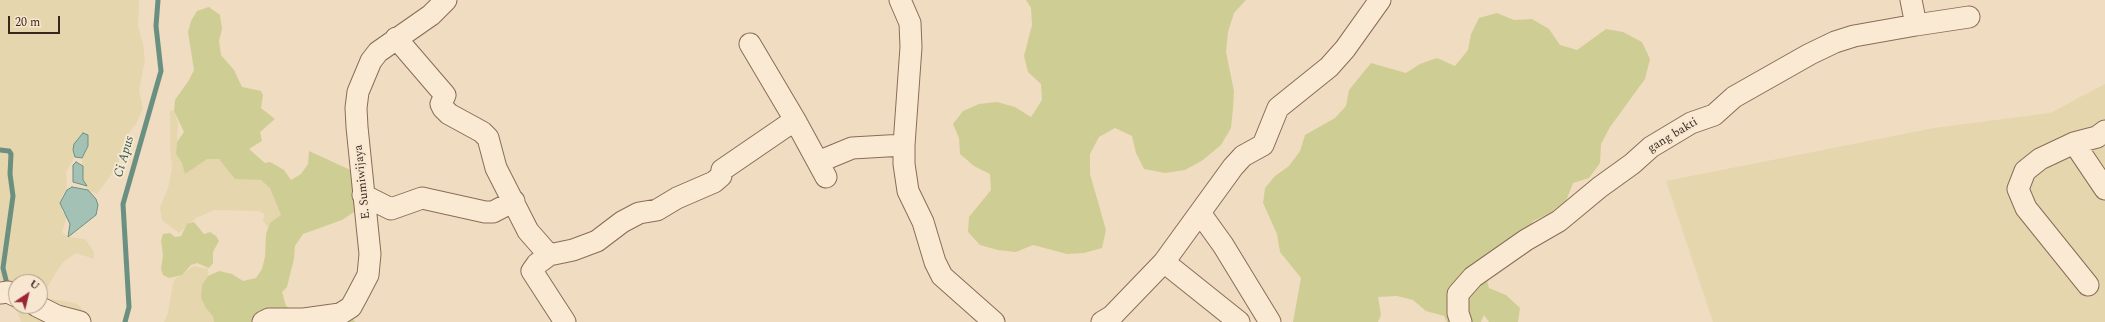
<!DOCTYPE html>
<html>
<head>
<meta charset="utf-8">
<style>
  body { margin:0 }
  #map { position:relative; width:2105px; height:322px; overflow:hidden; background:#f0dcc0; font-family:Spectral,serif }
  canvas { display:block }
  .north { position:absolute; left:8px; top:274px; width:40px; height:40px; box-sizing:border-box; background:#f7e7d0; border:1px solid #ab9a88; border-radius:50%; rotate:35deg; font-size:11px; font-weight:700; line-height:16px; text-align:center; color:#39271c }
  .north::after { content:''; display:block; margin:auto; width:14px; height:18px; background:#9c2534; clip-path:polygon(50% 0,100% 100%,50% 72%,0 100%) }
  .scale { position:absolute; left:8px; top:16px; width:52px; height:18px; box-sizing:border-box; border:2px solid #39271c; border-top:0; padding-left:5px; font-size:12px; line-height:14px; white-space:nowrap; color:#39271c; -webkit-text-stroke:3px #f7e7d0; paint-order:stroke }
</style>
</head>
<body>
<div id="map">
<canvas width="2105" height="322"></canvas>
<div class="north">U</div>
<div class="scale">20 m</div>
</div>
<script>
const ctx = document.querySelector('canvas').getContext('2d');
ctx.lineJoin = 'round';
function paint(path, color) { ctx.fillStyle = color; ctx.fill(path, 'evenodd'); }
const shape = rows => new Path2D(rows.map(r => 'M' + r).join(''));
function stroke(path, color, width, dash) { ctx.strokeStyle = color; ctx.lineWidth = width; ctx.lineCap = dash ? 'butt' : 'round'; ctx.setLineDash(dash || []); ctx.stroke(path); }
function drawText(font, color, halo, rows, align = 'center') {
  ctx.font = font + ' Spectral,serif'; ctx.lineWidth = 4; ctx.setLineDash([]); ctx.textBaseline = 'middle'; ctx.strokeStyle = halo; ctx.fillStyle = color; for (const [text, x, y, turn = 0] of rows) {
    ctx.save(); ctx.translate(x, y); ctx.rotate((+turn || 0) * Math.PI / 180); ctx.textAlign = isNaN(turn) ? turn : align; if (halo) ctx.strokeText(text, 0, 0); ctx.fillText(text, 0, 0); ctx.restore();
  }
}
paint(shape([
  [0,0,139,0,138,26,143,44,145,60,139,91,143,108,136,124,126,137,118,163,111,175,97,194,88,190,83,180,82,158,88,146,73,150,75,157,66,171,67,190,62,196,62,211,67,216,62,232,68,237,85,239,94,252,94,259,76,253,62,263,45,291,40,291,40,282,16,282,16,305,0,291],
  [2105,84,2105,322,1713,322,1666,181,1934,128,2050,113],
  [170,110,174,111,178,123,177,142,262,177,286,208,276,229,267,226,263,221,265,215,259,211,214,210,196,218,179,233,162,220,160,207,168,188,172,168,170,146],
  [194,266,208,269,206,308,213,317,218,317,221,322,164,322,168,313,173,283,176,278],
  [40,297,75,303,81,307,86,322,21,322,16,306,40,306]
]), '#e6d6ad');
paint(shape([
  [1026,0,1246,0,1234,13,1228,32,1226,52,1234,91,1233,109,1231,128,1221,145,1203,160,1185,170,1165,173,1144,169,1136,153,1132,136,1115,128,1099,137,1090,154,1090,174,1106,230,1102,248,1084,253,1067,254,1033,245,1016,252,998,250,980,245,968,232,969,217,991,190,990,174,974,166,960,154,959,138,953,124,963,111,979,104,997,102,1015,107,1031,117,1042,100,1041,84,1028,72,1024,56,1032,25,1031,8],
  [209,7,220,15,222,29,219,41,221,55,234,70,242,87,261,91,263,95,261,108,275,119,260,132,262,141,249,149,265,163,270,162,284,170,291,180,301,174,308,164,309,151,357,173,360,200,354,212,342,220,303,234,295,246,294,259,287,287,282,292,286,306,299,314,343,312,356,322,214,322,213,317,206,308,201,298,202,285,208,276,219,271,232,274,243,281,256,278,262,269,265,257,266,234,270,223,281,215,270,188,261,180,235,179,219,159,207,159,185,174,182,163,176,154,177,142,184,132,174,111,175,100,189,80,194,70,188,32,191,21,197,11],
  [1497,13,1514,20,1532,19,1549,29,1560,45,1577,50,1606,29,1623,32,1642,42,1650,59,1645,79,1610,127,1601,144,1600,163,1589,178,1573,183,1566,201,1550,213,1533,221,1526,240,1484,269,1489,288,1506,295,1520,308,1518,322,1489,322,1484,315,1481,322,1447,322,1444,316,1426,311,1413,300,1397,296,1378,297,1381,315,1378,322,1293,322,1301,278,1280,252,1277,234,1263,203,1265,188,1275,176,1289,166,1300,151,1305,135,1335,118,1346,106,1349,90,1371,63,1406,73,1420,64,1437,58,1455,66,1468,50,1471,34,1479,18],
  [194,222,204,234,210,232,216,236,219,241,213,252,213,263,209,268,197,263,191,265,182,275,169,278,163,275,161,269,163,255,161,241,163,234,170,233,175,237,181,236,187,224]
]), '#cece94');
const water = shape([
  [83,133,88,135,88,146,82,158,75,157,73,150,74,144,83,133],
  [76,162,83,166,83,180,87,186,73,182,73,165,76,162],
  [72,187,88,190,96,199,98,205,96,215,68,237,70,224,60,203,67,190,72,187]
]);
paint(water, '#a3c2b5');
stroke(water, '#6a9082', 1);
stroke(shape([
  [0,150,9,151,11,154,10,174,13,196,3,268,8,288],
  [125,322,129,307,123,204,161,71,156,26,158,0]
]), '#6a9082', 5);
const minor = shape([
  [900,0,910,23,911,47,904,145,904,164,908,191,923,222,935,262,942,276,994,322],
  [1916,25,1969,17],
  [396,38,445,95,441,104,443,108,449,114,482,132,488,138,496,168,528,231,549,255],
  [795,120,826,177],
  [2074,143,2105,189],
  [818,162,852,148,904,145],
  [363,195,391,209,422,198,485,212,493,212,514,201],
  [1200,213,1223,245,1270,322],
  [1164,262,1239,322],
  [2088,285,2026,208,2018,189,2025,171,2040,159,2074,143,2097,137,2105,131],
  [0,293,8,292,16,296],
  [37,306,57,316,80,322],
  [263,322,269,319,304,319,340,314,351,307,357,296,368,275,370,254,357,127,356,108,358,92,371,61,378,52,431,15,446,0],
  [565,322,532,271,537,264,549,255,573,250,597,241,622,222,639,213,657,210,677,198,714,182,721,176,722,170,795,120,750,44],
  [1102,322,1112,316,1164,262,1233,167,1243,156,1263,145,1278,108,1329,67,1345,49,1380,0],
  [1461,322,1458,313,1458,294,1473,277,1526,240,1559,221,1600,187,1632,164,1651,147,1691,123,1714,115,1734,97,1810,54,1835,42,1854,36,1916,25,1911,0]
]);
stroke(minor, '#8a6c57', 23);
stroke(minor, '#faead4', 21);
drawText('12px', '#39271c', '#f7e7d0', [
  ["gang bakti",1673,136,-31],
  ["E. Sumiwijaya",363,182,-96]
]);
drawText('italic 13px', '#2b5950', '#f7e7d0', [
  ["Ci Apus",125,157,-74]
]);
</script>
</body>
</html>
